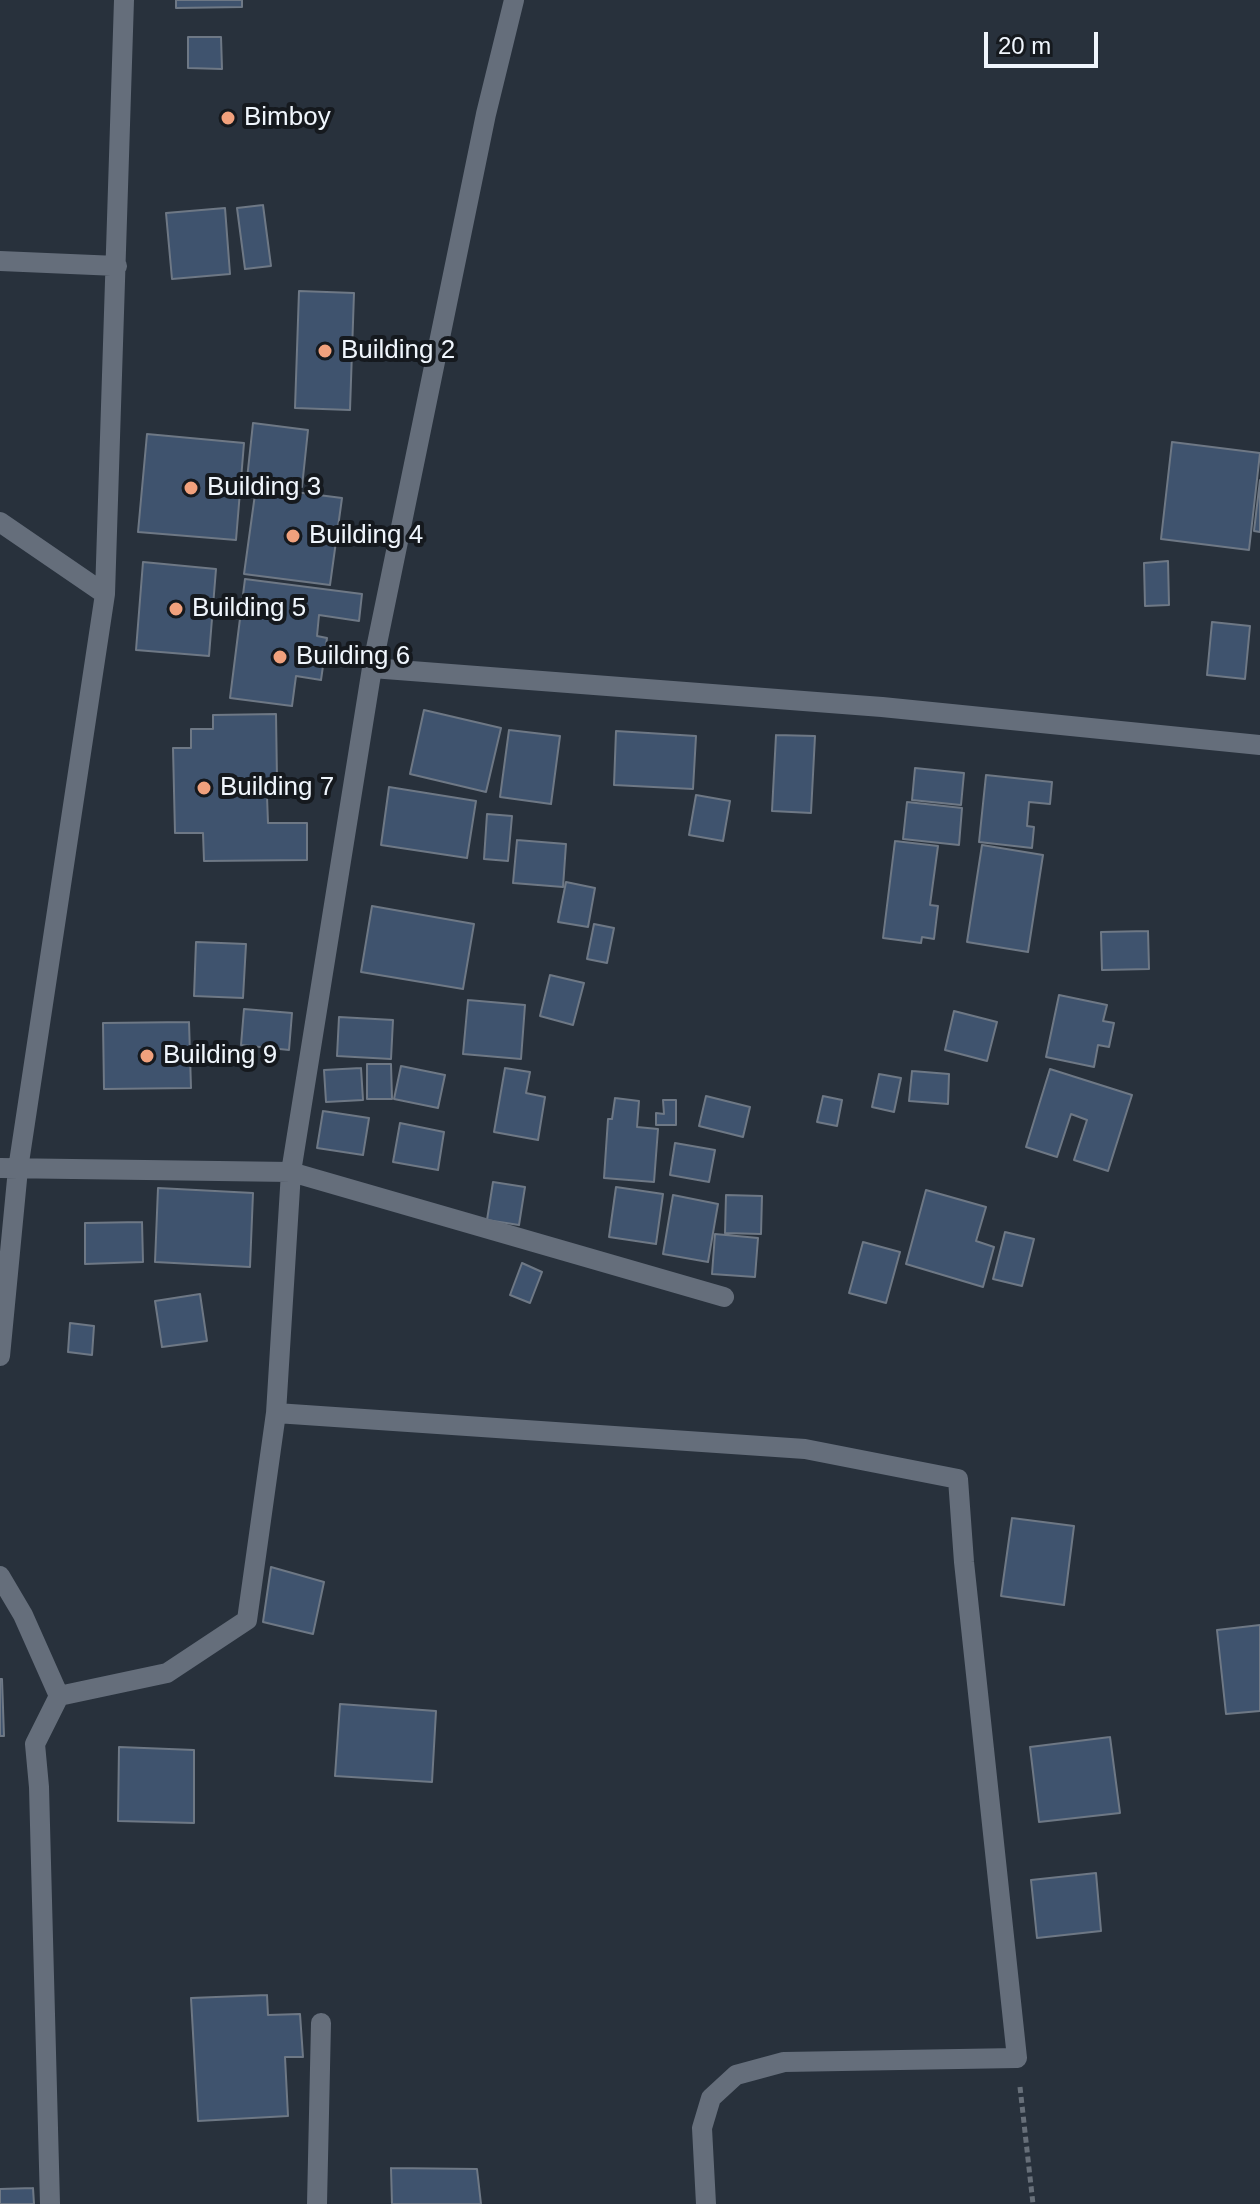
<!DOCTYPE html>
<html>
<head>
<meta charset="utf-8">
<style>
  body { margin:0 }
  #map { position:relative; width:1260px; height:2204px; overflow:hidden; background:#28313c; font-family:Arial,sans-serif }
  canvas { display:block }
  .scale { position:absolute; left:984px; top:32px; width:114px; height:36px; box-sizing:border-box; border:4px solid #f0f6fd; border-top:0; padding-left:10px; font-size:24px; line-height:28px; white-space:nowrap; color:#f0f6fd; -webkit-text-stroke:6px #15191e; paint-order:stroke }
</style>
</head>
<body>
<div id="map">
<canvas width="1260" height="2204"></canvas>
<div class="scale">20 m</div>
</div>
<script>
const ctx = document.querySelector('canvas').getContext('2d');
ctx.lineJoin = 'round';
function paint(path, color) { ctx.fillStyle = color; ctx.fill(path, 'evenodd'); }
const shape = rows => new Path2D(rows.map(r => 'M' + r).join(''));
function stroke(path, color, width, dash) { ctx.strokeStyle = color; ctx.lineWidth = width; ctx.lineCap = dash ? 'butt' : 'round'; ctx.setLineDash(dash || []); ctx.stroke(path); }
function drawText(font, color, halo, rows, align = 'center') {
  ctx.font = font + ' Arial,sans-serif'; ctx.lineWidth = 8; ctx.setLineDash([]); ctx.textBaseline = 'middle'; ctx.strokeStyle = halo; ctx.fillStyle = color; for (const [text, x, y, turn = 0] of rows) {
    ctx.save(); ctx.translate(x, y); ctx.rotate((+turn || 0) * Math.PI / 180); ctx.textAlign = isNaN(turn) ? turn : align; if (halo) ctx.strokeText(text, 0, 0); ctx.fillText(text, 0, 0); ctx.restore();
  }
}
const building = shape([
  [176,0,242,0,242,7,176,8,176,0],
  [188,37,221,37,222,69,188,68,188,37],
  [263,205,271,266,245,269,237,208,263,205],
  [225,208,230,274,172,279,166,213,225,208],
  [299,291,354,293,350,410,295,408,299,291],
  [253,423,308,430,302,487,247,479,253,423],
  [147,434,244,443,236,540,138,532,147,434],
  [1172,442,1260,453,1249,550,1161,539,1172,442],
  [1260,480,1260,532,1254,531,1260,480],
  [256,487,342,498,330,585,244,574,256,487],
  [1168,561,1169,605,1145,606,1144,563,1168,561],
  [143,562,216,569,209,656,136,650,143,562],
  [245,579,362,594,359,621,319,615,317,636,327,638,321,680,296,676,292,706,230,698,245,579],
  [1212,622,1250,626,1245,679,1207,675,1212,622],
  [424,710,501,728,486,792,410,774,424,710],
  [276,714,277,780,233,781,234,796,267,796,268,823,307,823,307,860,204,861,203,833,175,833,173,748,191,748,191,729,213,729,213,715,276,714],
  [509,730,560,736,551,804,500,797,509,730],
  [616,731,696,736,693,789,614,785,616,731],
  [776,735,815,736,811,813,772,811,776,735],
  [915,768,964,773,961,805,912,800,915,768],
  [986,775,1052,782,1050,804,1029,802,1027,826,1034,827,1032,848,979,842,986,775],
  [389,787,476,801,467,858,381,845,389,787],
  [696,795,730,801,723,841,689,835,696,795],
  [907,802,962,808,959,845,903,839,907,802],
  [487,814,512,816,508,861,484,859,487,814],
  [517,840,566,844,563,887,513,883,517,840],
  [895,841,938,846,930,905,938,906,934,939,922,937,921,943,883,938,895,841],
  [982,845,1043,855,1028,952,967,942,982,845],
  [566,882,595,888,588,927,558,922,566,882],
  [372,906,474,924,463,989,361,972,372,906],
  [594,924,614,928,607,963,587,959,594,924],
  [1148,931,1149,969,1102,970,1101,932,1148,931],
  [196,942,246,944,243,998,194,996,196,942],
  [550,975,584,983,573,1025,540,1016,550,975],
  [1059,995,1107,1005,1103,1021,1114,1023,1109,1047,1098,1045,1094,1067,1046,1057,1059,995],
  [468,1000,525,1005,521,1059,463,1054,468,1000],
  [244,1009,292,1013,289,1050,241,1045,244,1009],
  [954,1011,997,1022,987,1061,945,1050,954,1011],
  [339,1017,393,1020,391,1059,337,1056,339,1017],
  [189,1022,191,1088,104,1089,103,1023,189,1022],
  [367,1064,391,1064,392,1099,367,1099,367,1064],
  [401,1066,445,1075,438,1108,394,1099,401,1066],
  [361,1068,363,1100,326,1102,324,1070,361,1068],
  [505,1068,530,1072,526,1093,545,1097,538,1140,494,1132,505,1068],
  [1050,1069,1132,1095,1108,1171,1074,1160,1087,1120,1071,1114,1057,1157,1026,1147,1050,1069],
  [912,1071,949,1074,948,1104,909,1101,912,1071],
  [879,1074,901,1078,894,1112,872,1107,879,1074],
  [706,1096,750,1107,743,1137,699,1126,706,1096],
  [823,1096,842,1100,837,1126,817,1122,823,1096],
  [615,1098,639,1101,637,1127,658,1129,654,1182,604,1178,608,1119,612,1119,615,1098],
  [663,1100,676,1100,676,1125,656,1125,656,1113,664,1114,663,1100],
  [323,1111,369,1118,363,1155,317,1148,323,1111],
  [400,1123,444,1132,438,1170,393,1162,400,1123],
  [675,1143,715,1150,709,1182,670,1175,675,1143],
  [493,1182,525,1187,519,1225,487,1220,493,1182],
  [616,1187,663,1194,656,1244,609,1237,616,1187],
  [158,1188,253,1193,250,1267,155,1262,158,1188],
  [926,1190,986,1207,976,1241,994,1247,983,1287,906,1264,926,1190],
  [673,1195,718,1204,708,1262,663,1254,673,1195],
  [726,1195,762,1196,761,1234,725,1233,726,1195],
  [142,1222,143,1262,85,1264,85,1223,142,1222],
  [1005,1232,1034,1239,1022,1286,993,1279,1005,1232],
  [715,1234,758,1238,755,1277,712,1274,715,1234],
  [863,1242,900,1252,886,1303,849,1293,863,1242],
  [522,1263,542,1272,530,1303,510,1295,522,1263],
  [200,1294,207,1341,162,1347,155,1301,200,1294],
  [70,1323,94,1326,92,1355,68,1352,70,1323],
  [1012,1518,1074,1526,1064,1605,1001,1596,1012,1518],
  [271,1567,324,1582,313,1634,263,1622,271,1567],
  [1260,1625,1260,1711,1226,1714,1217,1630,1260,1625],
  [0,1679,2,1679,4,1736,0,1736,0,1679],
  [340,1704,436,1711,432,1782,335,1776,340,1704],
  [1110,1737,1120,1813,1039,1822,1030,1747,1110,1737],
  [119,1747,194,1750,194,1823,118,1821,119,1747],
  [1096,1873,1101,1931,1037,1938,1031,1880,1096,1873],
  [267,1995,268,2015,300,2014,303,2057,285,2057,288,2116,198,2121,191,1998,267,1995],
  [391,2168,477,2169,481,2204,392,2204,391,2168],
  [33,2188,34,2204,0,2204,0,2189,33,2188]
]);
paint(building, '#3f536e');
stroke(building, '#6e7885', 2);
stroke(shape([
  [1020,2087,1033,2204]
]), '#676f79', 5, [6, 4]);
stroke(shape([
  [0,261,117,266],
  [0,522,105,594],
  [372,668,882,707,1260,745],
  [0,1168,291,1172,724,1297],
  [0,1356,18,1169,105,594,124,0],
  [276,1413,805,1449,958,1479,964,1562,1017,2058,784,2062,736,2075,711,2098,702,2128,706,2204],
  [0,1576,23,1615,59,1696],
  [50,2204,39,1787,35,1744,59,1696,167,1673,247,1620,276,1413,291,1172,372,668,486,114,514,0],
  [317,2204,321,2023]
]), '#656e7b', 20);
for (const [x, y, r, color] of [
  [228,118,8,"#f1a17d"],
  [325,351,8,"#f1a17d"],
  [191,488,8,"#f1a17d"],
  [293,536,8,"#f1a17d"],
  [176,609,8,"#f1a17d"],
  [280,657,8,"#f1a17d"],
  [204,788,8,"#f1a17d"],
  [147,1056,8,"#f1a17d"]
]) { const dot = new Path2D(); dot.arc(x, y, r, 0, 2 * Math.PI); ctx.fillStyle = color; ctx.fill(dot); stroke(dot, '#15191e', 3); }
drawText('26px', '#f0f6fd', '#15191e', [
  ["Bimboy",244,118],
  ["Building 2",341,351],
  ["Building 3",207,488],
  ["Building 4",309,536],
  ["Building 5",192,609],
  ["Building 6",296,657],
  ["Building 7",220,788],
  ["Building 9",163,1056]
], 'left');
</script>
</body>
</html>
